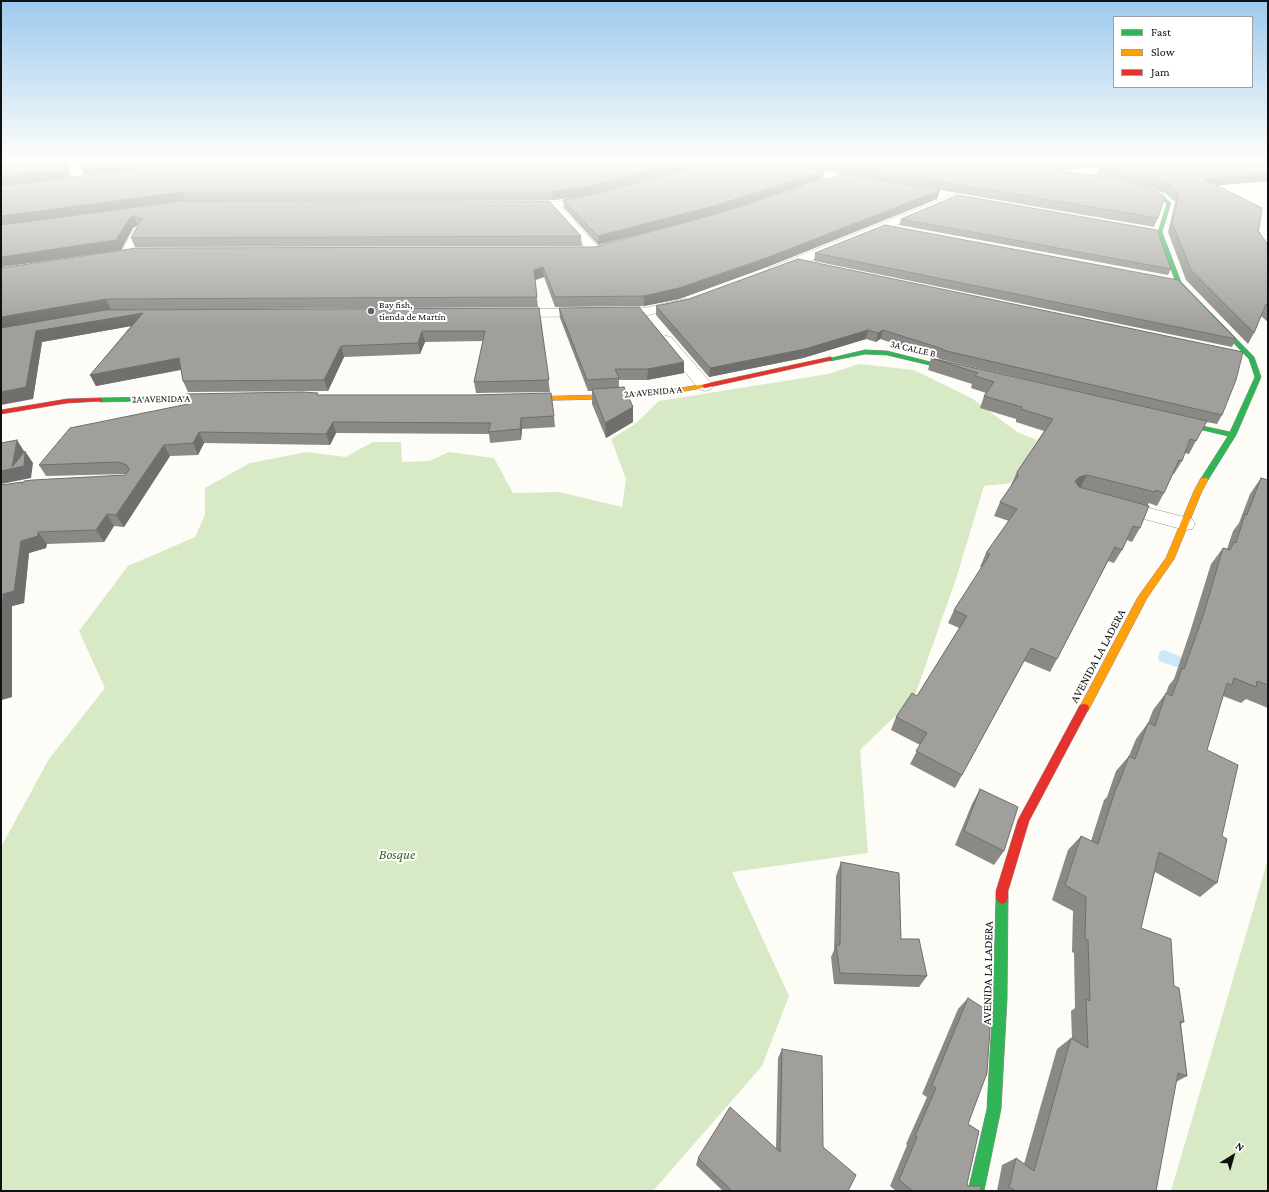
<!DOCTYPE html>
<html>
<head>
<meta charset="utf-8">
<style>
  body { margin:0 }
  #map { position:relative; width:1269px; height:1192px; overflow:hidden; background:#fdfcf7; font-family:"Crimson Pro",serif }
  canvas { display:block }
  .frame { position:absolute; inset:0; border:2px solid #111; pointer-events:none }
  .legend { position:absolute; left:1113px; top:16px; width:140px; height:72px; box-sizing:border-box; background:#fff; border:1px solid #a0a0a0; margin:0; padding:5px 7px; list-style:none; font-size:12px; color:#111 }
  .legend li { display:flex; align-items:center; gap:8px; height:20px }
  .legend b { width:20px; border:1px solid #a0a0a0 }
  .north { position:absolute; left:1213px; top:1136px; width:40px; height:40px; -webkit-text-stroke:3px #fff; paint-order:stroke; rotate:37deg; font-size:11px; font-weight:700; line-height:16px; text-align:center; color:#111 }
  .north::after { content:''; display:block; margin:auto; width:14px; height:18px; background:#111; clip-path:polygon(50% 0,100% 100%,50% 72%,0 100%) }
</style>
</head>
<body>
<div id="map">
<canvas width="1269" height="1192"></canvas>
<div class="frame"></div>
<ul class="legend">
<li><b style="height:5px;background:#30b455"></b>Fast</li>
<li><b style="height:5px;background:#ff9f0a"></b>Slow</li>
<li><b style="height:5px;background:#e5322d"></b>Jam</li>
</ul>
<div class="north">N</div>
</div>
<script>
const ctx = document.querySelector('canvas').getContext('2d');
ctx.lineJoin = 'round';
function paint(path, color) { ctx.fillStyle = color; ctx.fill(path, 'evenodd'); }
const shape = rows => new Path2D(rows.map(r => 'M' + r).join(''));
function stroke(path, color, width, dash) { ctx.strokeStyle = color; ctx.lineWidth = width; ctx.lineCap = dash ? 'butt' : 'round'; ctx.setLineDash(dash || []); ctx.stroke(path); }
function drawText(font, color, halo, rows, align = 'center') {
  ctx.font = font + ' "Crimson Pro",serif'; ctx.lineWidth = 4; ctx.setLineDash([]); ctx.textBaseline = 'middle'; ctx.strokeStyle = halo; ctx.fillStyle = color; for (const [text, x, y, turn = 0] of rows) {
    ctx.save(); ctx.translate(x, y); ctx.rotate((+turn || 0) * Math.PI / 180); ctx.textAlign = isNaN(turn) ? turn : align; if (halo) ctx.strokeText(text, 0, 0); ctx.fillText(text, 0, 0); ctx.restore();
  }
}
paint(shape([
  [859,364,914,370,973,399,1017,432,1037,440,1011,483,984,486,957,576,914,698,860,750,868,853,732,872,789,996,762,1066,653,1191,1,1191,1,847,49,759,105,688,79,631,128,566,195,537,205,515,205,488,250,463,307,452,345,457,373,442,401,442,402,462,429,461,449,452,494,458,513,493,559,492,622,507,626,479,611,439,635,424,659,401,828,374],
  [1268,859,1268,1191,1171,1191]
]), '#d8eac5');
paint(shape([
  [1164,650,1181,657,1182,660,1180,666,1176,667,1159,661,1158,658,1159,654,1160,651,1164,650]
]), '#cde8f7');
const lane = shape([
  [139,226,144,229,130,254,125,257,121,256,120,254,134,229,139,226]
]);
const street = shape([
  [67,160,77,160,84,180,83,182,75,182,67,160],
  [733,160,753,160,865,179,870,182,865,185,738,163,733,160],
  [1128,166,1132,167,1133,169,1132,171,1059,177,1054,174,1059,171,1128,166],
  [955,194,960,197,959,199,779,274,769,274,768,271,769,268,955,194],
  [594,196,599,199,598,201,561,207,599,248,601,251,595,255,591,254,550,208,523,209,518,206,523,203,553,202,594,196],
  [685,299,690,300,692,303,690,306,644,316,510,317,505,316,503,313,505,310,510,309,644,308,685,299],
  [666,336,671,337,711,383,713,386,711,389,705,391,699,389,661,343,659,340,661,337,666,336],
  [1118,500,1192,519,1195,524,1192,529,1185,530,1111,510,1108,506,1111,502,1118,500]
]);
const fast = shape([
  [198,160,202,160,204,164,243,160,203,166,198,160],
  [1136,187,1163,196,1171,203,1162,232,1181,282,1254,357,1261,377,1236,435,1208,480,1204,482,1200,480,1228,436,1173,423,1172,422,1175,420,1230,432,1255,377,1249,359,1176,283,1158,232,1167,203,1159,198,1136,189,1136,187],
  [865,350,887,351,962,370,959,372,887,355,865,354,830,361,827,359,865,350],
  [217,396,219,397,219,399,100,402,97,400,100,398,217,396],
  [1002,892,1006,894,1008,898,1007,999,1001,1109,984,1191,968,1191,987,1109,993,999,996,898,998,894,1002,892]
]);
const slow = shape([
  [705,384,708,386,707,387,669,394,601,399,521,401,518,399,521,397,601,395,669,390,705,384],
  [1201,478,1207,478,1208,480,1202,491,1174,559,1147,598,1088,711,1084,712,1080,711,1079,708,1138,597,1166,558,1194,491,1201,478]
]);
const jam = shape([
  [830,357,832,358,832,360,705,388,702,386,705,384,830,357],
  [100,398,102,399,102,401,67,403,1,414,1,410,67,399,100,398],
  [1084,704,1088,705,1089,708,1029,821,1008,891,1008,898,1006,902,1002,904,998,902,996,898,996,891,1018,820,1080,705,1084,704]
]);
stroke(lane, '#979795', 1);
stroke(street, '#979795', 1);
stroke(fast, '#8e8d8b', 1);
stroke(slow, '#8e8d8b', 1);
stroke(jam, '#8e8d8b', 1);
paint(lane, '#fffffe');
paint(street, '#fffffe');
paint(fast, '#30b455');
paint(slow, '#ff9f0a');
paint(jam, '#e5322d');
paint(shape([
  [1,160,66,160,71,177,219,163,503,164,546,160,718,160,587,196,553,200,186,201,581,236,582,246,135,247,131,238,138,225,133,228,121,250,1,267],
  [244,160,541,160,504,164,245,163],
  [761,160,980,160,1095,176,1099,167,1268,160,1268,181,1218,185,1259,229,1258,230,1268,245,1268,322,1261,316,1254,333,1248,344,1186,280,1168,232,1175,202,1166,194,1148,187,1158,218,1154,227,940,190,937,199,767,267,679,299,644,306,555,307,544,277,535,280,538,307,111,310,108,310,539,308,550,392,476,393,474,382,483,341,425,342,420,354,344,357,328,391,188,392,183,381,181,370,96,386,90,375,131,326,42,342,33,399,1,268,595,247,878,180],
  [981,160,1188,160,1057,170],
  [823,179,714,215,598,245,564,208,563,200,592,195],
  [901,219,1171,269,1168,275,899,225],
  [815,253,1236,339,1232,347,814,261],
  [798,259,1222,415,1217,424,1206,422,1189,454,1185,453,1182,461,1174,474,1173,474,1164,493,1157,506,1149,503,1147,506,1080,488,1140,528,1132,542,1127,540,1122,550,1114,563,1108,561,1057,659,1050,672,1024,661,955,788,910,764,920,745,891,730,896,717,917,696,959,628,948,623,954,610,982,567,980,567,986,553,1009,521,994,516,1000,502,1011,486,1011,485,1017,472,1044,431,1016,422,1016,419,980,408,984,396,986,393,971,388,972,384,928,370,931,358,1135,405,939,359,939,358,880,339,876,342,866,339,803,358,709,377,656,315,656,306,689,299],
  [559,308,684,373,647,380,619,380,619,388,633,407,633,422,606,438,592,404,592,391,588,391,560,318],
  [319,395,554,416,555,427,522,429,521,440,490,443,489,434,336,433,330,445,204,443,198,455,170,456,124,527,114,526,104,542,47,544,46,548,29,553,24,603,12,606,12,697,1,700,1,485,23,483,125,475,126,474,125,474,46,476,39,465],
  [1268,477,1268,708,1246,699,1241,703,1223,696,1207,750,1222,836,1217,883,1200,897,1155,872,1141,928,1174,986,1184,1022,1181,1024,1187,1076,1176,1082,1156,1191,997,1191,1002,1165,1016,1158,1024,1164,1057,1049,1071,1038,1072,1038,1071,1011,1075,1008,1074,953,1072,952,1073,911,1052,900,1068,850,1081,836,1091,841,1104,800,1107,797,1116,771,1129,756,1136,739,1148,723,1153,710,1166,693,1169,685,1174,679,1190,632,1211,564,1223,548,1227,549,1233,531,1239,523,1250,494,1261,478,1267,480],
  [980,789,1004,851,994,865,955,845,972,804],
  [841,862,927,976,919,987,834,984,831,957,834,950,836,876],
  [968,998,968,1124,967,1184,968,1186,980,1191,896,1191,890,1186,907,1145,906,1144,927,1097,922,1094,958,1009],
  [782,1049,823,1147,848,1191,723,1191,696,1165,698,1158,776,1148,778,1058]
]), '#8a8986');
paint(shape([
  [64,160,66,160,71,178,1,186,1,177],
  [139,160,195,160,194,162,84,175,80,167],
  [504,160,541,160,504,164],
  [688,160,718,160,587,196,553,200,552,192],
  [1089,160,1188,160,1057,170,1060,162],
  [824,171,823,179,714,215,598,245,598,236],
  [1268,173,1268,181,1200,187,1204,179],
  [940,190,937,199,767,267,679,299,644,306,644,296],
  [183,192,186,200,1,225,1,216],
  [134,216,138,225,133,228,121,250,1,267,1,257,129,219],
  [543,267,544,277,535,280,534,270],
  [106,299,111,310,1,329,1,317],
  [143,313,148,323,42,342,33,399,1,405,1,392,36,331],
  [868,330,866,339,803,358,709,377,710,368],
  [883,330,880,339,876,342,878,333],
  [422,331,425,342,420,354,418,343],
  [341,346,344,357,328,391,324,380],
  [179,358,184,369,96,386,90,375],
  [684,362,684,373,647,380,648,369],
  [633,407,633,422,606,438,605,423],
  [521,418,522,429,521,440,520,429],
  [333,422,336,433,330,445,326,434],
  [199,432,204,443,198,455,193,443],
  [17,440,24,451,22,467,25,451,33,463,31,478,1,484,1,471,12,467],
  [164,445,170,456,124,527,116,515],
  [1087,475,1080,488,1073,490,1075,481,1079,477],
  [107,514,114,526,104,542,96,530],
  [38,532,47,544,46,548,29,553,24,603,12,606,12,697,1,700,1,670,3,594,21,541]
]), '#716f6d');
const building = shape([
  [1,160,64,160,67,169,1,177,1,160],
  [77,160,139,160,80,167,77,160],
  [546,160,688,160,586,187,552,192,183,192,1,216,1,186,200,161,219,163,503,164,546,160],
  [722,160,758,160,824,171,714,206,598,236,563,200,592,195,722,160],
  [811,160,980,160,1119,179,1146,186,1165,196,1158,218,811,160],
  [1043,160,1089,160,1060,162,1043,160],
  [1196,160,1268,160,1268,173,1204,179,1262,208,1259,229,1257,229,1268,245,1268,306,1266,304,1254,333,1191,270,1172,223,1179,193,1170,185,1155,179,1120,170,1099,167,1196,160],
  [844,174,940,190,769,257,679,288,644,296,555,297,543,267,534,270,537,297,106,299,1,317,1,268,137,248,595,247,723,212,844,174],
  [958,195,1157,230,1171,269,901,219,958,195],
  [183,201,549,201,581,236,131,238,142,219,134,216,129,219,116,240,1,257,1,225,183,201],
  [885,225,1178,280,1236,339,815,253,885,225],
  [798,259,1243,352,1236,380,1222,415,942,350,943,349,883,330,878,333,868,330,805,349,710,368,656,306,689,299,798,259],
  [639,307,684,362,648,369,615,369,619,378,587,380,559,308,639,307],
  [539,308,549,380,474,382,485,331,422,331,418,343,341,346,324,380,183,381,179,358,90,375,143,313,36,331,26,387,1,392,1,328,106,310,539,308],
  [931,358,1207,421,1196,441,1190,439,1182,461,1179,460,1164,493,1156,490,1155,492,1087,475,1079,477,1075,481,1079,487,1149,506,1140,528,1133,526,1122,550,1115,547,1057,659,1031,648,962,775,916,751,927,733,896,717,912,693,917,696,967,616,954,610,990,554,986,553,1017,509,1000,502,1018,476,1017,472,1053,419,1021,409,1022,407,984,396,994,382,975,376,978,373,931,358],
  [624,387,633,407,605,423,592,389,624,387],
  [302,392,318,393,317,395,471,395,551,393,554,416,521,418,520,429,488,432,491,423,333,422,326,434,199,432,193,443,164,445,116,515,107,514,96,530,38,532,38,536,21,541,14,591,3,594,1,670,1,485,22,482,22,484,24,481,33,480,125,475,129,470,127,465,118,462,39,465,70,428,188,404,186,394,302,392],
  [17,440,12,467,25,451,24,466,1,471,1,443,17,440],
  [1261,478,1268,480,1268,685,1257,681,1256,687,1234,678,1232,685,1227,683,1207,750,1238,765,1222,836,1227,839,1217,883,1159,852,1141,928,1171,939,1174,986,1179,988,1184,1022,1180,1021,1187,1076,1178,1073,1156,1191,1016,1191,1008,1186,1010,1184,1016,1158,1034,1171,1071,1038,1088,1048,1086,999,1090,1001,1088,940,1085,939,1086,897,1065,885,1081,836,1098,844,1117,785,1118,785,1129,756,1135,759,1148,723,1155,726,1166,693,1172,696,1182,668,1184,669,1203,616,1223,548,1230,550,1234,542,1236,543,1245,514,1247,515,1261,478],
  [980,789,1018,807,1004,851,964,831,980,789],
  [841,862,899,873,901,939,919,939,927,976,840,973,836,945,840,945,841,862],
  [968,998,991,1013,987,1073,968,1124,979,1131,967,1184,968,1186,982,1186,980,1191,913,1191,899,1180,917,1137,915,1136,936,1088,932,1085,968,998],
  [782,1049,822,1056,823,1147,856,1175,848,1191,732,1191,698,1158,730,1107,780,1152,782,1049]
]);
paint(building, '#a19f9c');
stroke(building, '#716f6d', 1);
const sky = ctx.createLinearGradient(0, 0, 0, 327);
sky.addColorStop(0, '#9dc9ee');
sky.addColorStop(0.49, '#fefefb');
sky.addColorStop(1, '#fefefb00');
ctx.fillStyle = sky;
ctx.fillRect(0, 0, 1269, 327);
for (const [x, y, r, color] of [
  [371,311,4,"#646362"]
]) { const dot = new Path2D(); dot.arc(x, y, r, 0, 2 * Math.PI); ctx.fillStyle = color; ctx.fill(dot); stroke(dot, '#fff', 1.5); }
drawText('10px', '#111', '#fff', [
  ["Bay fish,",379,305],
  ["tienda de Martín",379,317]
], 'left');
drawText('10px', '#111', '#fff', [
  ["3A CALLE B",913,349,13],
  ["2A AVENIDA A",653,392,-5],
  ["2A AVENIDA A",161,399,-1]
]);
drawText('12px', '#111', '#fff', [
  ["AVENIDA LA LADERA",1098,656,-62],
  ["AVENIDA LA LADERA",988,973,-89]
]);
drawText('italic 14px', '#2f6b1f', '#fff', [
  ["Bosque",397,855]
]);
</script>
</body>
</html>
